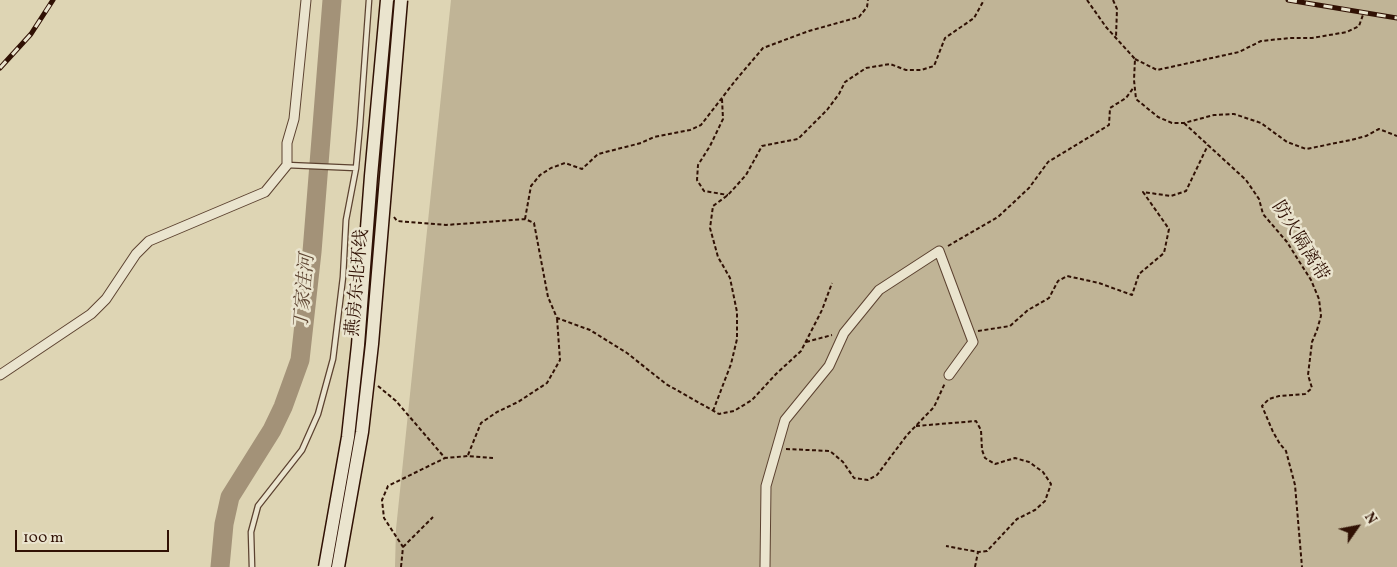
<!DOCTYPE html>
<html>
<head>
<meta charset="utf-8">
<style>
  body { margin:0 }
  #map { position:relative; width:1397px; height:567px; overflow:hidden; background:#ded5b4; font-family:Vollkorn,serif }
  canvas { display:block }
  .north { position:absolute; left:1332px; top:502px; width:50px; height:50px; -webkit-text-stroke:4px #eae4ce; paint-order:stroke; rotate:57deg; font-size:14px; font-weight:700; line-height:20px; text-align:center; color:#301104 }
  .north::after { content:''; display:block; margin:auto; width:18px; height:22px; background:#301104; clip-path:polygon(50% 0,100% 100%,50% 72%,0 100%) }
  .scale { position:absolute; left:15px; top:530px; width:154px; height:22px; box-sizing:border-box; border:2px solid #301104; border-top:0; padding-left:6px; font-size:15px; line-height:18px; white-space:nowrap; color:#301104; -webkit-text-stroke:4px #eae4ce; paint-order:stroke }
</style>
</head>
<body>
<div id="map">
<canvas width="1397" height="567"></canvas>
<div class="north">N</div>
<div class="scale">100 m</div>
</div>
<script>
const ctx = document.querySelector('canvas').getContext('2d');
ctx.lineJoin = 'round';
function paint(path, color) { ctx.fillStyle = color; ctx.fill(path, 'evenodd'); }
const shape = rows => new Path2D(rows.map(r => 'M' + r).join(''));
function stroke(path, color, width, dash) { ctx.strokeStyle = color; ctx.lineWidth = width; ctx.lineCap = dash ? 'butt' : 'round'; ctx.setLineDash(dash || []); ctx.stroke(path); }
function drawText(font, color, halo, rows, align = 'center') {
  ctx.font = font + ' Vollkorn,"Noto Serif SC",serif'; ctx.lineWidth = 5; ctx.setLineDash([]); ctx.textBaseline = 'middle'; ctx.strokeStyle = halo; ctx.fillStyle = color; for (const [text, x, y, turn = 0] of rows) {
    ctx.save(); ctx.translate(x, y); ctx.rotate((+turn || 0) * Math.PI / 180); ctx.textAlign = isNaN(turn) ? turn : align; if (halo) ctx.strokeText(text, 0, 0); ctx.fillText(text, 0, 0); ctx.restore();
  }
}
paint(shape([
  [451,0,1397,0,1397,567,395,567,396,529]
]), '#c0b496');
stroke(shape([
  [220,567,224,524,230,497,272,430,283,407,300,360,312,252,332,0]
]), '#a39278', 19);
const service = shape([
  [287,165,356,168],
  [252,567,251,532,258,506,302,450,318,414,333,359,343,277,346,220,356,168,360,125,369,0]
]);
const minor = shape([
  [0,375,91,314,106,299,136,254,149,241,265,192,287,165,287,143,294,119,306,0],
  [765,567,766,486,785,420,829,366,844,333,879,290,939,251,973,342,949,375]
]);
stroke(service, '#5c4230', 7);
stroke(minor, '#5c4230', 11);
stroke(shape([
  [1087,0,1106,27,1135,59,1134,80,1136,99,1158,117,1172,123,1184,123,1214,115,1234,114,1261,123,1287,142,1306,149,1351,140,1366,136,1379,129,1397,136],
  [1113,0,1117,9,1116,37],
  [1135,59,1157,70,1239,52,1261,41,1290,38,1312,38,1347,32,1359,26,1364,12],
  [722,99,723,119,710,146,698,165,697,180,704,191,728,195],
  [1184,123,1246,180,1259,199,1263,214,1287,242,1297,258,1311,280,1319,299,1321,316,1317,330,1312,342,1308,375,1312,388,1305,394,1279,396,1269,399,1262,406,1273,432,1280,444,1286,451,1295,485,1302,567],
  [394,217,397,221,446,225,525,219,534,223,548,297,557,318,590,330,627,353,666,384,719,414,734,411,752,400,776,374,801,351,822,310,832,283],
  [525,219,531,186,540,175,551,168,565,163,582,169,598,154,641,143,654,137,690,130,701,125,735,81,763,48,809,31,859,17,867,7,868,0],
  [948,246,998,217,1029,188,1048,162,1109,125,1110,108,1126,98,1134,87],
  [978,331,1010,326,1028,310,1049,298,1058,281,1067,276,1099,283,1132,295,1139,274,1164,253,1169,229,1143,192,1171,196,1186,191,1208,145],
  [806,342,832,335],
  [378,386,396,401,445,458,468,456,493,458],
  [713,411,731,364,737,339,737,312,730,278,718,257,710,228,713,206,728,195,746,175,762,146,798,139,827,110,839,94,845,82,866,68,890,64,906,70,921,70,934,66,945,38,974,18,984,0],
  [916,426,976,421,981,430,982,450,985,458,995,464,1015,458,1029,462,1043,472,1051,484,1045,501,1035,510,1017,519,987,551,978,552,946,546],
  [786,449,830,451,843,462,854,478,868,480,877,475,907,435,934,407,945,383],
  [468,455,481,423,497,412,518,402,547,383,560,360,557,318],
  [403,547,433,517],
  [401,567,403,547,384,518,382,500,388,486,445,458],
  [975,567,978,552]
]), '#301104', 2, [4, 2.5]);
stroke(service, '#eae4ce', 4.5);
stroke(minor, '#eae4ce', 9);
const rail = shape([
  [1288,0,1397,18],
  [0,68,31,34,53,0]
]);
stroke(rail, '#301104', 5);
stroke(rail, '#eae4ce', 3, [9]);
const secondaryBridge = shape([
  [325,567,348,437,358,345,371,176,387,0],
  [338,567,362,432,372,344,401,0]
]);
stroke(secondaryBridge, '#301104', 15, []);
stroke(secondaryBridge, '#eae4ce', 12);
drawText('18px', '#301104', '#eae4ce', [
  ["防火隔离带",1299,242,58],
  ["燕房东北环线",359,283,-85]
]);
drawText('italic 19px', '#5e4532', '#eae4ce', [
  ["丁家洼河",306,292,-85]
]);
</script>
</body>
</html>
